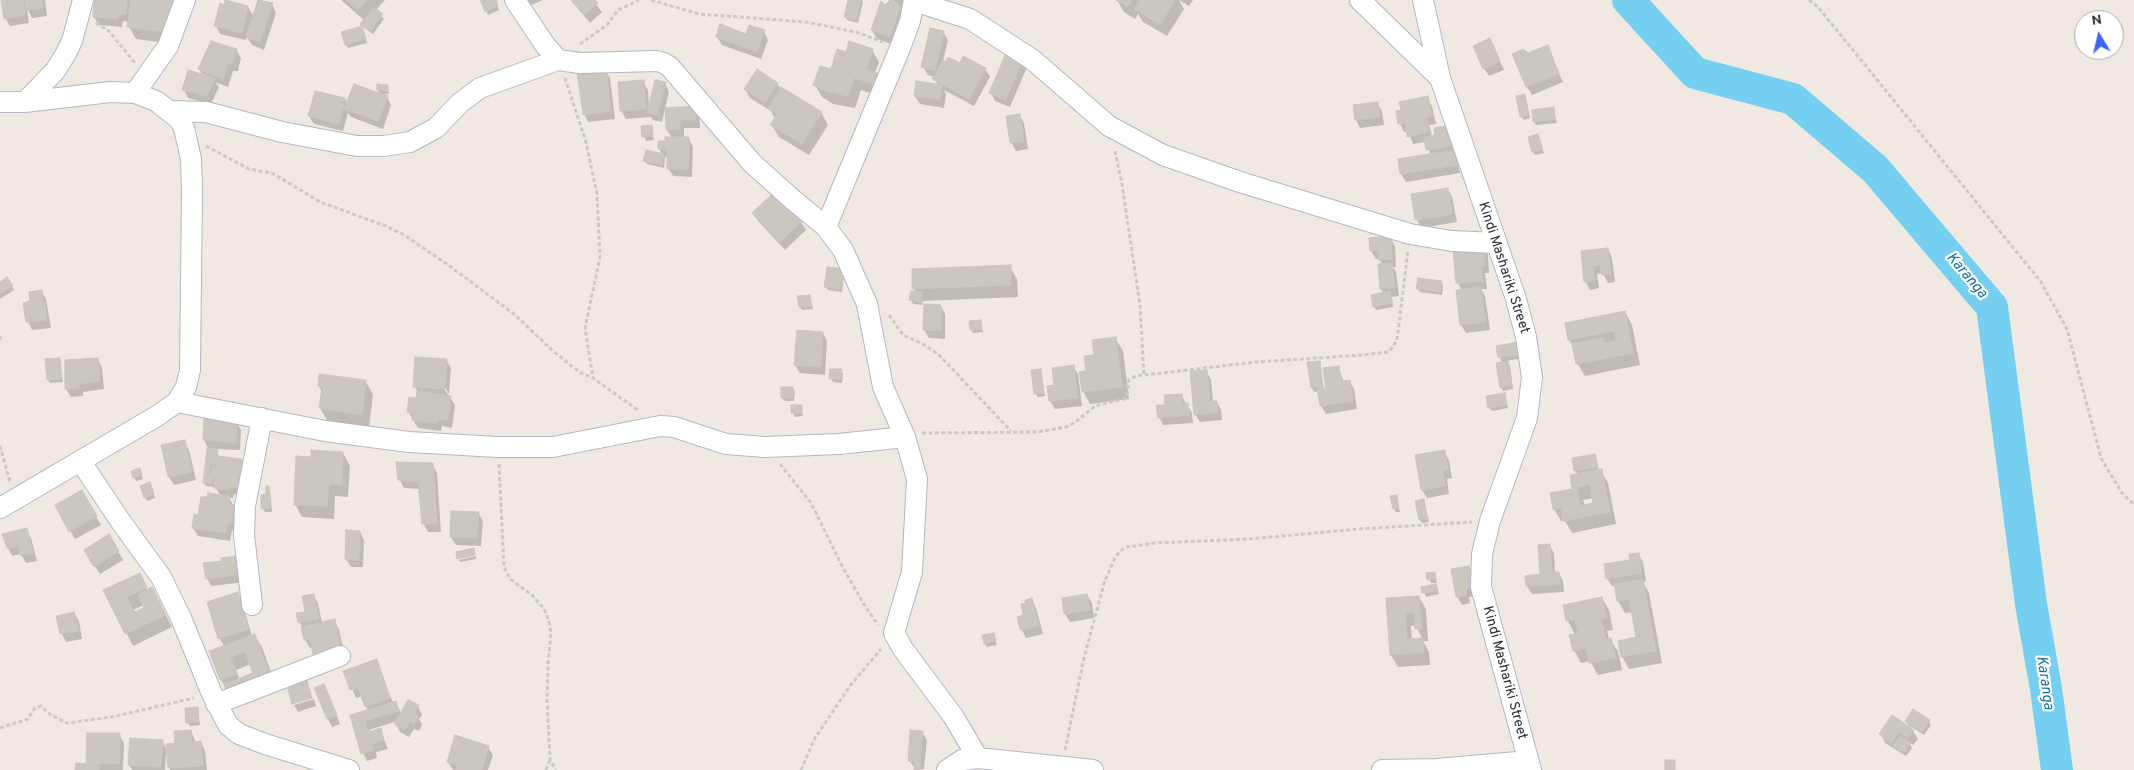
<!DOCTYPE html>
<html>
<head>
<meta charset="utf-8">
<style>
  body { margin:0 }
  #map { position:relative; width:2134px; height:770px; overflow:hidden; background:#efe9e1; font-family:Overpass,sans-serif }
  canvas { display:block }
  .north { position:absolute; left:2074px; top:10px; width:50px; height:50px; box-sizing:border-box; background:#fff; border:1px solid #ababab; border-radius:50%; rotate:351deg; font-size:14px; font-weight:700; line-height:20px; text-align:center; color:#2e2e2e }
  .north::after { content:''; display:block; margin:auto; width:18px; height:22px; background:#4264fb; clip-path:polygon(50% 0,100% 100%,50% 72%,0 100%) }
</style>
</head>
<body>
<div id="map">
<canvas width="2134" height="770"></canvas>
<div class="north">N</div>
</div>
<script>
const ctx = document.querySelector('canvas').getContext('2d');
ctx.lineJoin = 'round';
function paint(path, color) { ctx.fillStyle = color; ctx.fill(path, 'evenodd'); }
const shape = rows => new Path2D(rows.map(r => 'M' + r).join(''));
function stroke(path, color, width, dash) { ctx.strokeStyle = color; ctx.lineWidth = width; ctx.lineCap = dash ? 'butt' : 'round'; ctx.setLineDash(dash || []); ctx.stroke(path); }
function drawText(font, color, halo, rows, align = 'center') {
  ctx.font = font + ' Overpass,sans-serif'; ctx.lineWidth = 4.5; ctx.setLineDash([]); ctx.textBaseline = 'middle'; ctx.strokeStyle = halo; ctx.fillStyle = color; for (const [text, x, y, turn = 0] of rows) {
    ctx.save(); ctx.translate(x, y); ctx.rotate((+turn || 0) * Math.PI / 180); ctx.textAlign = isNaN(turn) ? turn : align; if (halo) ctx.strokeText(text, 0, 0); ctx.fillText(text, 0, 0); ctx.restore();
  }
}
paint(shape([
  [2,0,45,0,47,16,32,18,27,8,29,23,10,26,5,18],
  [95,0,176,0,174,44,136,39,129,27,129,22,123,21,122,27,99,25,94,17],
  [341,0,385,0,376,10,384,19,373,34,363,27,362,24,365,21],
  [481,0,495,0,499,10,488,15],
  [525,0,543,0,529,6],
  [571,0,593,0,602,12,590,23],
  [850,0,862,0,863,2,858,23,847,20,845,16],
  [891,0,913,0,904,11,899,6,904,16,894,45,877,39,872,30,885,7],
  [1117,0,1193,0,1189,6,1179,0,1184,9,1167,36,1143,22,1138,14,1135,19,1124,12],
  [272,4,276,13,264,50,252,45,247,37,246,40,220,34,216,26,248,7,254,17],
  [362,28,367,43,348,48,346,45],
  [764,31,768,40,761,59,722,45,717,37,747,35],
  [943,32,948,40,943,61,985,69,990,77,974,106,944,90,946,94,944,108,920,104,915,96,917,83,938,86,934,77,928,75,923,67],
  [1490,40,1504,70,1489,76,1484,68],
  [1547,47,1563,82,1532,95,1527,87,1528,55],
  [236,50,241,58,238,71,233,71,228,87,215,82,219,87,211,104,188,98,184,90,203,76,199,69],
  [872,50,879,62,875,73,884,86,880,96,861,90,855,108,833,104,822,97,815,85,831,71,847,53],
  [1022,59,1027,67,1010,107,995,101,991,93],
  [605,70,610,78,615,119,588,122,584,114],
  [643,82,648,90,649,106,665,83,669,92,662,122,653,120,651,117,626,119,621,110],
  [777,84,781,89,821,112,828,125,809,155,779,137,772,125,775,119,771,111,750,98,745,89],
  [387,86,389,94,380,94,378,90],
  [1525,95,1530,118,1524,120,1521,116],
  [387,97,391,105,383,129,351,117,348,113,343,131,314,124,309,116,345,99,348,104],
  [1427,98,1432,106,1436,124,1429,125,1432,136,1437,136,1446,127,1451,135,1460,173,1406,182,1401,174,1399,160,1431,155,1426,142,1413,144,1408,131,1404,132,1400,124,1397,112],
  [1377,103,1382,111,1384,125,1360,128,1356,120],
  [694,108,699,116,700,128,684,128,684,138,689,139,693,147,692,177,673,176,668,168,669,157,665,157,664,168,647,164,645,161,663,155,659,149,672,138,667,130],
  [1553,109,1557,123,1536,125,1534,121],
  [1019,115,1024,123,1028,149,1016,151,1011,142],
  [651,126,654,140,646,141,642,127],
  [1538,135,1544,153,1535,155,1533,152],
  [1448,189,1452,197,1457,222,1421,228,1417,220,1413,195],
  [774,194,801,222,806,230,785,250,758,221,753,213],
  [1390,237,1395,246,1396,267,1393,267,1396,272,1399,296,1392,297,1393,307,1376,310,1374,306,1384,294,1381,289,1379,266,1383,265,1379,259,1376,259,1371,251],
  [1483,247,1488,255,1489,273,1485,273,1487,289,1481,289,1485,296,1490,330,1466,333,1461,325,1462,291,1458,283],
  [1608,249,1612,258,1615,282,1608,283,1603,273,1597,274,1599,288,1590,290,1585,281,1583,252],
  [1010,267,1017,279,1018,297,923,301,922,305,913,304,911,300,916,293,914,288],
  [842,270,844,274,842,292,828,290,826,287],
  [7,279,14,290,0,299,0,283],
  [1441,282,1443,286,1442,295,1420,292,1418,289],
  [41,291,46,299,51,328,32,330,28,321,31,301],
  [810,296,813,309,802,310,800,307],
  [925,306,941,306,945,314,945,339,929,338,924,330],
  [1625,312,1632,325,1640,365,1585,376,1577,363,1574,348,1569,340],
  [980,321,983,332,973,333,971,329],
  [823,333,827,341,825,375,800,373,795,365],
  [1115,338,1123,351,1129,399,1090,404,1083,391,1088,372,1095,356],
  [1518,343,1523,358,1506,361,1510,366,1513,389,1503,391,1501,387,1502,363,1497,347],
  [59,359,63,382,50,383,48,380],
  [98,359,102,368,104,389,83,392,83,396,71,397,66,389],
  [446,360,451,368,449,394,443,383,441,384,455,405,452,428,442,426,441,431,418,428,408,411,417,399,418,392,415,387],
  [1319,362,1324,389,1327,389,1338,367,1344,382,1349,381,1354,389,1357,409,1326,414,1321,406,1319,391,1314,392,1312,388],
  [1073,366,1078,374,1082,406,1055,409,1050,401,1048,387,1055,386],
  [841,370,843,374,842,383,833,382,831,378],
  [1040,371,1045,396,1038,397,1035,393],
  [1206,371,1211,379,1213,402,1217,402,1221,410,1222,420,1200,422,1195,414],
  [365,381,373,394,369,427,327,420,320,408,322,392,319,386],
  [793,389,795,392,794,401,785,401,782,398],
  [1504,394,1508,408,1492,411,1489,407],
  [1181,395,1192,413,1193,423,1163,425,1159,417],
  [801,406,803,416,795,417,793,413],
  [205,419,236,422,241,430,240,450,216,449,219,457,248,461,242,496,234,494,233,498,229,497,238,515,236,531,232,530,230,541,198,536,193,528,195,516,199,516,220,495,215,487,206,486,204,483,209,450,204,440],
  [184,442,189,450,196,480,174,485,169,477,163,446],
  [1444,452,1449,460,1452,478,1447,479,1449,494,1427,498,1422,490],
  [343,453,350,466,348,497,335,496,334,519,302,517,295,504,312,458],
  [1595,455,1599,471,1601,471,1608,483,1616,524,1572,533,1565,521,1561,521,1554,509,1551,494,1573,490,1578,475,1575,470],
  [1594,498,1595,504,1585,506,1583,500],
  [432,464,437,473,441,532,428,532,423,523,420,489,404,488,400,480],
  [140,470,143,479,136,481,134,477],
  [152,487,155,498,147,501,145,497],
  [268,487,270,491,272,512,265,512,263,509],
  [82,492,101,525,75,539,56,506],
  [1396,496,1400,512,1396,512,1394,509],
  [1424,500,1429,522,1422,523,1420,520],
  [478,513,483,521,481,546,456,545,451,537],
  [26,530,31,538,37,561,26,563,21,554,12,556,8,548],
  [360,532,364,540,363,567,351,567,346,559],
  [109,536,123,560,100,574,85,551],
  [1549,545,1554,553,1555,573,1559,573,1563,581,1564,592,1532,594,1527,586,1526,577,1542,575],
  [1638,554,1643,562,1646,581,1643,582,1649,593,1662,663,1629,669,1622,656,1638,638,1633,612,1625,613,1618,601,1616,586,1612,586,1607,578,1631,561],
  [476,556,476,559,460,562,459,560],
  [239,557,245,582,211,586,207,578],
  [1469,567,1474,575,1477,596,1469,597,1470,603,1462,605,1457,596],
  [1434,573,1437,583,1431,583,1428,574],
  [139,574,148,591,159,601,172,627,133,646,105,591],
  [144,605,146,608,134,613,133,610],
  [1436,586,1439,594,1426,597,1423,588],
  [237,594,242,602,252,636,254,635,262,647,277,689,236,705,221,680,211,651,224,646,220,639,208,603],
  [251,664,255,674,240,680,236,670],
  [313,595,318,603,322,623,334,621,339,629,345,657,319,662,313,648,310,648,305,640,298,614,307,613],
  [1087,595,1092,603,1094,618,1070,622,1065,614],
  [1419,597,1426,609,1428,641,1423,641,1429,652,1430,665,1398,667,1391,655,1387,599],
  [1416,625,1422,639,1412,640,1411,626],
  [1602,598,1609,610,1613,630,1607,631,1609,639,1618,651,1622,670,1598,675,1590,661,1581,663,1574,650,1575,635,1568,621,1564,606],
  [1032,600,1036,608,1043,634,1026,638,1022,630,1027,604],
  [74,613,79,621,82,639,66,642,62,634,58,617],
  [993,634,997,645,987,647,985,644],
  [376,661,393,703,396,702,401,714,418,706,422,715,419,719,422,725,419,731,414,729,409,737,400,732,396,724,397,721,369,730,370,732,380,730,388,749,376,752,377,758,367,761,363,753,351,715,368,711,362,696,356,698,345,672],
  [328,694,340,724,332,727,328,719],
  [314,699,316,706,298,712,294,705],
  [197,708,200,725,190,726,188,723],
  [1906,721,1929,721,1931,725,1924,735,1910,726,1918,739,1913,745,1909,742,1912,748,1906,756,1885,743,1881,734,1911,729],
  [191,731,196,743,201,742,205,751,207,770,170,770,168,754,166,754,165,770,132,770,129,765,162,741,168,752],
  [922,732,927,740,924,769,916,770,909,760],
  [119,735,124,743,123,770,76,770,89,765,88,763],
  [488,747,493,755,488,770,453,770,448,762]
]), '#0003');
stroke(shape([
  [1628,0,1695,73,1793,99,1875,169,1992,307,2031,604,2046,689,2057,770]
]), '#75cff0', 32);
const building = shape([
  [1,0,23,0,25,15,4,19,1,0],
  [25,0,42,0,43,8,26,10,25,0],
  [94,0,127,0,126,14,119,14,118,19,93,17,94,0],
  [131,0,174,0,167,32,127,27,131,0],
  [225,0,248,6,242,33,214,26,220,3,224,5,225,0],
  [258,0,273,3,260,42,246,37,258,0],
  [346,0,367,0,358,10,346,0],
  [480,0,496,0,498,6,485,12,480,0],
  [571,0,595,0,598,3,584,15,571,0],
  [848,0,861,0,856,20,844,17,848,0],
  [890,0,893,0,900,7,890,37,871,30,881,1,885,5,890,0],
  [1116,0,1132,0,1128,7,1116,0],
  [1140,0,1175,0,1160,25,1134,9,1140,0],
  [374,7,383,14,370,31,360,24,374,7],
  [720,24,746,34,749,25,765,30,757,52,716,37,720,24],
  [362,26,366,39,345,45,341,32,362,26],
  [930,28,944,31,935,71,921,67,930,28],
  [1490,38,1500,61,1483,69,1473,46,1490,38],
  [211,41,237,49,233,63,228,63,223,79,198,69,211,41],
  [849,41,873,49,866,69,877,73,873,84,854,78,848,96,825,91,813,85,820,66,831,69,837,49,846,52,849,41],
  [1548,45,1559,74,1526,87,1512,54,1523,49,1528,53,1548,45],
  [1007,51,1023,58,1006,100,989,93,1007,51],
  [963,56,986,68,969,99,932,79,943,60,946,62,948,57,960,63,963,56],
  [606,68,611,111,583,115,577,72,606,68],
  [757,69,778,83,765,103,744,89,757,69],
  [188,70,215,78,207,96,182,90,188,70],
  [644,80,646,109,620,111,618,82,644,80],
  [655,80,666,82,657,115,647,112,655,80],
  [916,81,942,85,940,100,914,96,916,81],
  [354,84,388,96,378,121,344,109,354,84],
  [377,84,388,85,388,91,377,90,377,84],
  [781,87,822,112,802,144,770,125,777,114,768,108,781,87],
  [315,91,345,98,339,124,308,116,315,91],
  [1525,94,1529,115,1520,117,1516,96,1525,94],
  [1428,96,1432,116,1426,117,1429,132,1407,137,1405,123,1398,124,1396,111,1401,110,1399,102,1428,96],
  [1378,102,1380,117,1355,120,1353,105,1378,102],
  [695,106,696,120,680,120,680,129,666,130,665,108,695,106],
  [1554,107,1555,119,1533,122,1532,110,1554,107],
  [1020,114,1024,141,1010,143,1006,116,1020,114],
  [652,125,653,136,642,137,641,126,652,125],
  [1447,126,1450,146,1426,150,1424,137,1435,135,1434,128,1447,126],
  [1538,134,1543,149,1532,152,1528,137,1538,134],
  [665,137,689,137,688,169,667,169,667,149,658,149,658,141,665,141,665,137],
  [646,150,664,154,662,165,643,161,646,150],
  [1454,150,1457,165,1400,174,1398,159,1454,150],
  [1448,188,1453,214,1415,220,1411,194,1448,188],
  [774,192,802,221,780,242,752,213,774,192],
  [1391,236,1392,259,1378,260,1378,250,1370,251,1369,238,1391,236],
  [1483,246,1485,265,1481,265,1483,281,1456,283,1453,249,1483,246],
  [1608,248,1611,274,1602,275,1600,265,1593,266,1595,280,1584,282,1581,251,1608,248],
  [1392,263,1395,288,1380,289,1378,264,1392,263],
  [1011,265,1011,285,912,289,912,269,1011,265],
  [827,267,843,269,840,289,824,287,827,267],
  [7,277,13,286,0,294,0,282,7,277],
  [1418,278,1442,281,1440,292,1416,289,1418,278],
  [1481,287,1486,322,1460,325,1456,290,1481,287],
  [42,290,47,320,26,322,23,303,30,301,29,292,42,290],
  [911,291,922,292,921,302,909,300,911,291],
  [1390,291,1392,303,1373,307,1371,295,1390,291],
  [810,295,811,306,799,307,797,296,810,295],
  [924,304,941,305,941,331,923,330,924,304],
  [1625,311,1633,353,1576,364,1572,344,1603,338,1604,343,1616,341,1614,331,1568,340,1565,323,1625,311],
  [981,320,982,329,970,330,969,321,981,320],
  [797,330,823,332,821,367,794,365,797,330],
  [1116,337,1122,387,1082,392,1079,372,1086,371,1084,356,1094,355,1092,340,1116,337],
  [1519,342,1521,354,1498,358,1496,346,1519,342],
  [415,357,447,359,445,389,413,387,415,357],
  [60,358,62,379,47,380,45,359,60,358],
  [98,358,100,381,79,384,79,388,65,389,65,360,98,358],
  [1320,361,1323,387,1311,388,1307,362,1320,361],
  [1508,361,1512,386,1500,388,1496,363,1508,361],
  [1074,365,1078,398,1049,401,1047,386,1054,385,1052,368,1074,365],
  [1339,366,1341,381,1350,380,1353,401,1320,406,1317,389,1326,388,1323,368,1339,366],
  [830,369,842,369,841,379,829,379,830,369],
  [1041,369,1044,393,1034,394,1031,370,1041,369],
  [1207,370,1210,401,1217,401,1218,412,1194,415,1190,371,1207,370],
  [319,374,366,380,362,415,319,408,322,388,318,386,319,374],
  [781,387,793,387,793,398,781,398,781,387],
  [417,391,451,396,448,420,438,419,437,423,412,420,413,413,407,412,409,397,416,398,417,391],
  [1505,393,1507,405,1488,408,1486,396,1505,393],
  [1182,394,1183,404,1188,403,1189,415,1158,418,1156,405,1165,405,1164,395,1182,394],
  [791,405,802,405,802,413,791,413,791,405],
  [204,418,237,421,236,443,203,440,204,418],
  [185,440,192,472,168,477,161,445,185,440],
  [207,448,218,449,216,465,210,464,209,477,213,477,212,484,203,483,207,448],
  [311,450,343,452,342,485,329,484,327,506,294,505,296,456,311,457,311,450],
  [1445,450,1448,470,1443,470,1445,486,1421,490,1415,455,1445,450],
  [1595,454,1598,467,1574,471,1572,458,1595,454],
  [218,456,248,460,247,473,240,472,238,488,229,487,229,490,214,488,215,477,210,476,212,467,216,467,218,456],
  [396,462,433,463,437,524,422,524,418,482,398,480,396,462],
  [140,468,142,475,133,478,131,471,140,468],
  [1602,469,1610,512,1563,521,1561,508,1553,509,1550,493,1572,489,1570,475,1602,469],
  [1590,485,1593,503,1580,506,1577,487,1590,485],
  [150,482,154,494,144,498,140,486,150,482],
  [266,486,269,486,270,508,261,509,261,495,266,494,266,486],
  [82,490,97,516,69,532,55,505,82,490],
  [208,493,230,496,229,505,234,505,232,523,228,523,226,533,192,528,194,514,198,515,201,497,207,497,208,493],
  [1397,495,1399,508,1393,509,1390,496,1397,495],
  [1424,499,1427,519,1419,520,1415,501,1424,499],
  [451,511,479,512,477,538,450,537,451,511],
  [27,528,33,553,20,555,19,546,7,548,2,534,27,528],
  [346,530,360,531,359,560,345,559,346,530],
  [109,534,119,551,94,567,84,550,109,534],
  [1550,544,1552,572,1559,572,1560,584,1526,586,1525,576,1540,574,1538,545,1550,544],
  [474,548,475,555,457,559,456,552,474,548],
  [1639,553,1642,573,1606,579,1604,564,1630,560,1629,554,1639,553],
  [239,556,242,574,206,579,203,563,222,561,221,558,239,556],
  [1469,566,1473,588,1465,589,1466,595,1456,597,1451,569,1469,566],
  [1435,572,1436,579,1427,580,1426,573,1435,572],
  [140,573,147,587,127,597,134,612,144,608,138,594,152,587,166,615,125,634,103,590,140,573],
  [1643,579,1656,651,1621,657,1618,641,1636,637,1629,599,1617,601,1614,584,1643,579],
  [1436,584,1438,591,1422,593,1421,587,1436,584],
  [238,592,249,629,218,639,207,602,238,592],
  [314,594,319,619,298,623,296,613,305,612,302,596,314,594],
  [1087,594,1090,610,1064,614,1062,598,1087,594],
  [1419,596,1422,629,1415,629,1414,613,1405,613,1407,639,1423,638,1424,652,1390,655,1386,598,1419,596],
  [1602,597,1607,618,1601,619,1606,639,1611,638,1616,658,1589,663,1586,648,1573,651,1569,635,1578,633,1575,620,1566,621,1563,605,1602,597],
  [1032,598,1039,626,1020,630,1017,617,1023,615,1021,604,1026,603,1025,600,1032,598],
  [74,612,79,631,60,634,56,616,74,612],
  [335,619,341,649,313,654,310,639,304,640,301,627,335,619],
  [994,633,996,641,984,644,982,635,994,633],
  [255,634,271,677,227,693,224,684,253,673,245,652,230,657,237,674,220,680,209,651,255,634],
  [377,659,390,698,365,707,358,688,350,690,343,671,377,659],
  [307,680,312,698,292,704,287,686,307,680],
  [324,684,337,715,327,719,314,688,324,684],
  [408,700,419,705,414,713,419,716,414,724,410,721,405,730,394,724,408,700],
  [396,701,399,711,365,721,368,732,381,728,384,740,372,744,374,750,361,754,350,715,396,701],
  [198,707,199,722,186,723,185,708,198,707],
  [1913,709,1930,720,1922,732,1905,721,1913,709],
  [1892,715,1914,730,1908,738,1899,732,1891,743,1879,734,1892,715],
  [191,730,192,742,201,741,203,766,168,768,166,744,175,743,174,731,191,730],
  [910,730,923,731,920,762,908,761,910,730],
  [87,733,120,733,119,764,86,763,87,733],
  [455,735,489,746,482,770,456,770,457,765,447,762,455,735],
  [1900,736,1911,743,1904,753,1893,746,1900,736],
  [130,738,163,740,161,767,128,765,130,738],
  [1665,760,1675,760,1675,770,1665,770,1665,760],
  [915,762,920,763,920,770,914,770,915,762],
  [76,763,99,765,99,770,75,770,76,763]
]);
paint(building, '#cbc7bf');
stroke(building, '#cbc5ba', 1);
const minor = shape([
  [515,0,545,45,558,60,580,63,657,61,664,63,670,67,752,163,792,199,826,227,843,250,867,304,883,387,905,437,917,479,912,572,894,633,903,649,953,716,978,758],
  [1360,0,1440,78],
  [1423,0,1440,78,1516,299,1526,337,1532,377,1527,418,1490,521,1482,554,1481,587,1531,770],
  [914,1,970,19,1033,60,1109,126,1163,155,1240,182,1410,234,1452,241,1496,243],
  [135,93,168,46,185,0],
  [0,102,25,102,110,92,135,93,156,101,179,119,184,128,191,159,192,190,190,370,186,387,177,402,157,416,0,508],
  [25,102,55,71,65,55,72,41,83,0],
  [170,111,206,112,282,132,357,146,384,146,410,142,436,128,460,103,480,88,558,60],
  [826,227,900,48,910,21,914,0],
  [177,402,325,431,409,442,498,447,553,447,660,426,674,427,726,444,765,447,839,444,905,437],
  [81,462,121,522,161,577,181,618,212,694,228,725,239,734,265,744,349,770],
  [252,605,244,535,245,506,262,418],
  [216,704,340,656],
  [947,770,962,760,978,758,1093,770],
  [1382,770,1437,769,1528,761]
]);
stroke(minor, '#b4b7c1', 22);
stroke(shape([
  [651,0,699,14,806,22,856,32,883,42],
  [1809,0,1818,7,2041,282,2067,329,2101,458,2122,493,2134,505],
  [96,23,109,31,135,63],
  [580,44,607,25,618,10,639,0],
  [565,78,586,142,597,194,600,257,585,328,593,378],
  [206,146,249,169,272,173,320,202,386,226,404,235,447,264,514,314,552,350,579,372,593,378,639,411],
  [1115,151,1122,184,1140,305,1144,375],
  [889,315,903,335,923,344,938,354,1011,431],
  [0,336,0,343],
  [922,433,1037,432,1066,427,1074,423,1095,406,1124,399,1127,394,1129,380,1136,376,1257,362,1363,355,1389,352,1397,340,1408,251],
  [0,446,10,482],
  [499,464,504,567,510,579,532,595,544,609,549,621,551,633,548,664,547,699,550,760,556,770],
  [780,464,811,503,842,566,865,606,878,625],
  [0,728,28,719,35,708,41,706,51,715,67,723,112,717,194,698],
  [1065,750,1084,658,1105,580,1115,558,1120,551,1127,547,1155,543,1249,539,1359,529,1472,522],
  [546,770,550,760],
  [801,770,815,738,850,686,881,649]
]), '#c9c9c9', 3, [4, 2.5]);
stroke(minor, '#fff', 20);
drawText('14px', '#2e2e2e', '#fff', [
  ["Kindi Mashariki Street",1503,268,72],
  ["Kindi Mashariki Street",1504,673,75]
]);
drawText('italic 15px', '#0d6fa3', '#fff', [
  ["Karanga",1966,276,50],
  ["Karanga",2044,683,82]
]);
</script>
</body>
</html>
